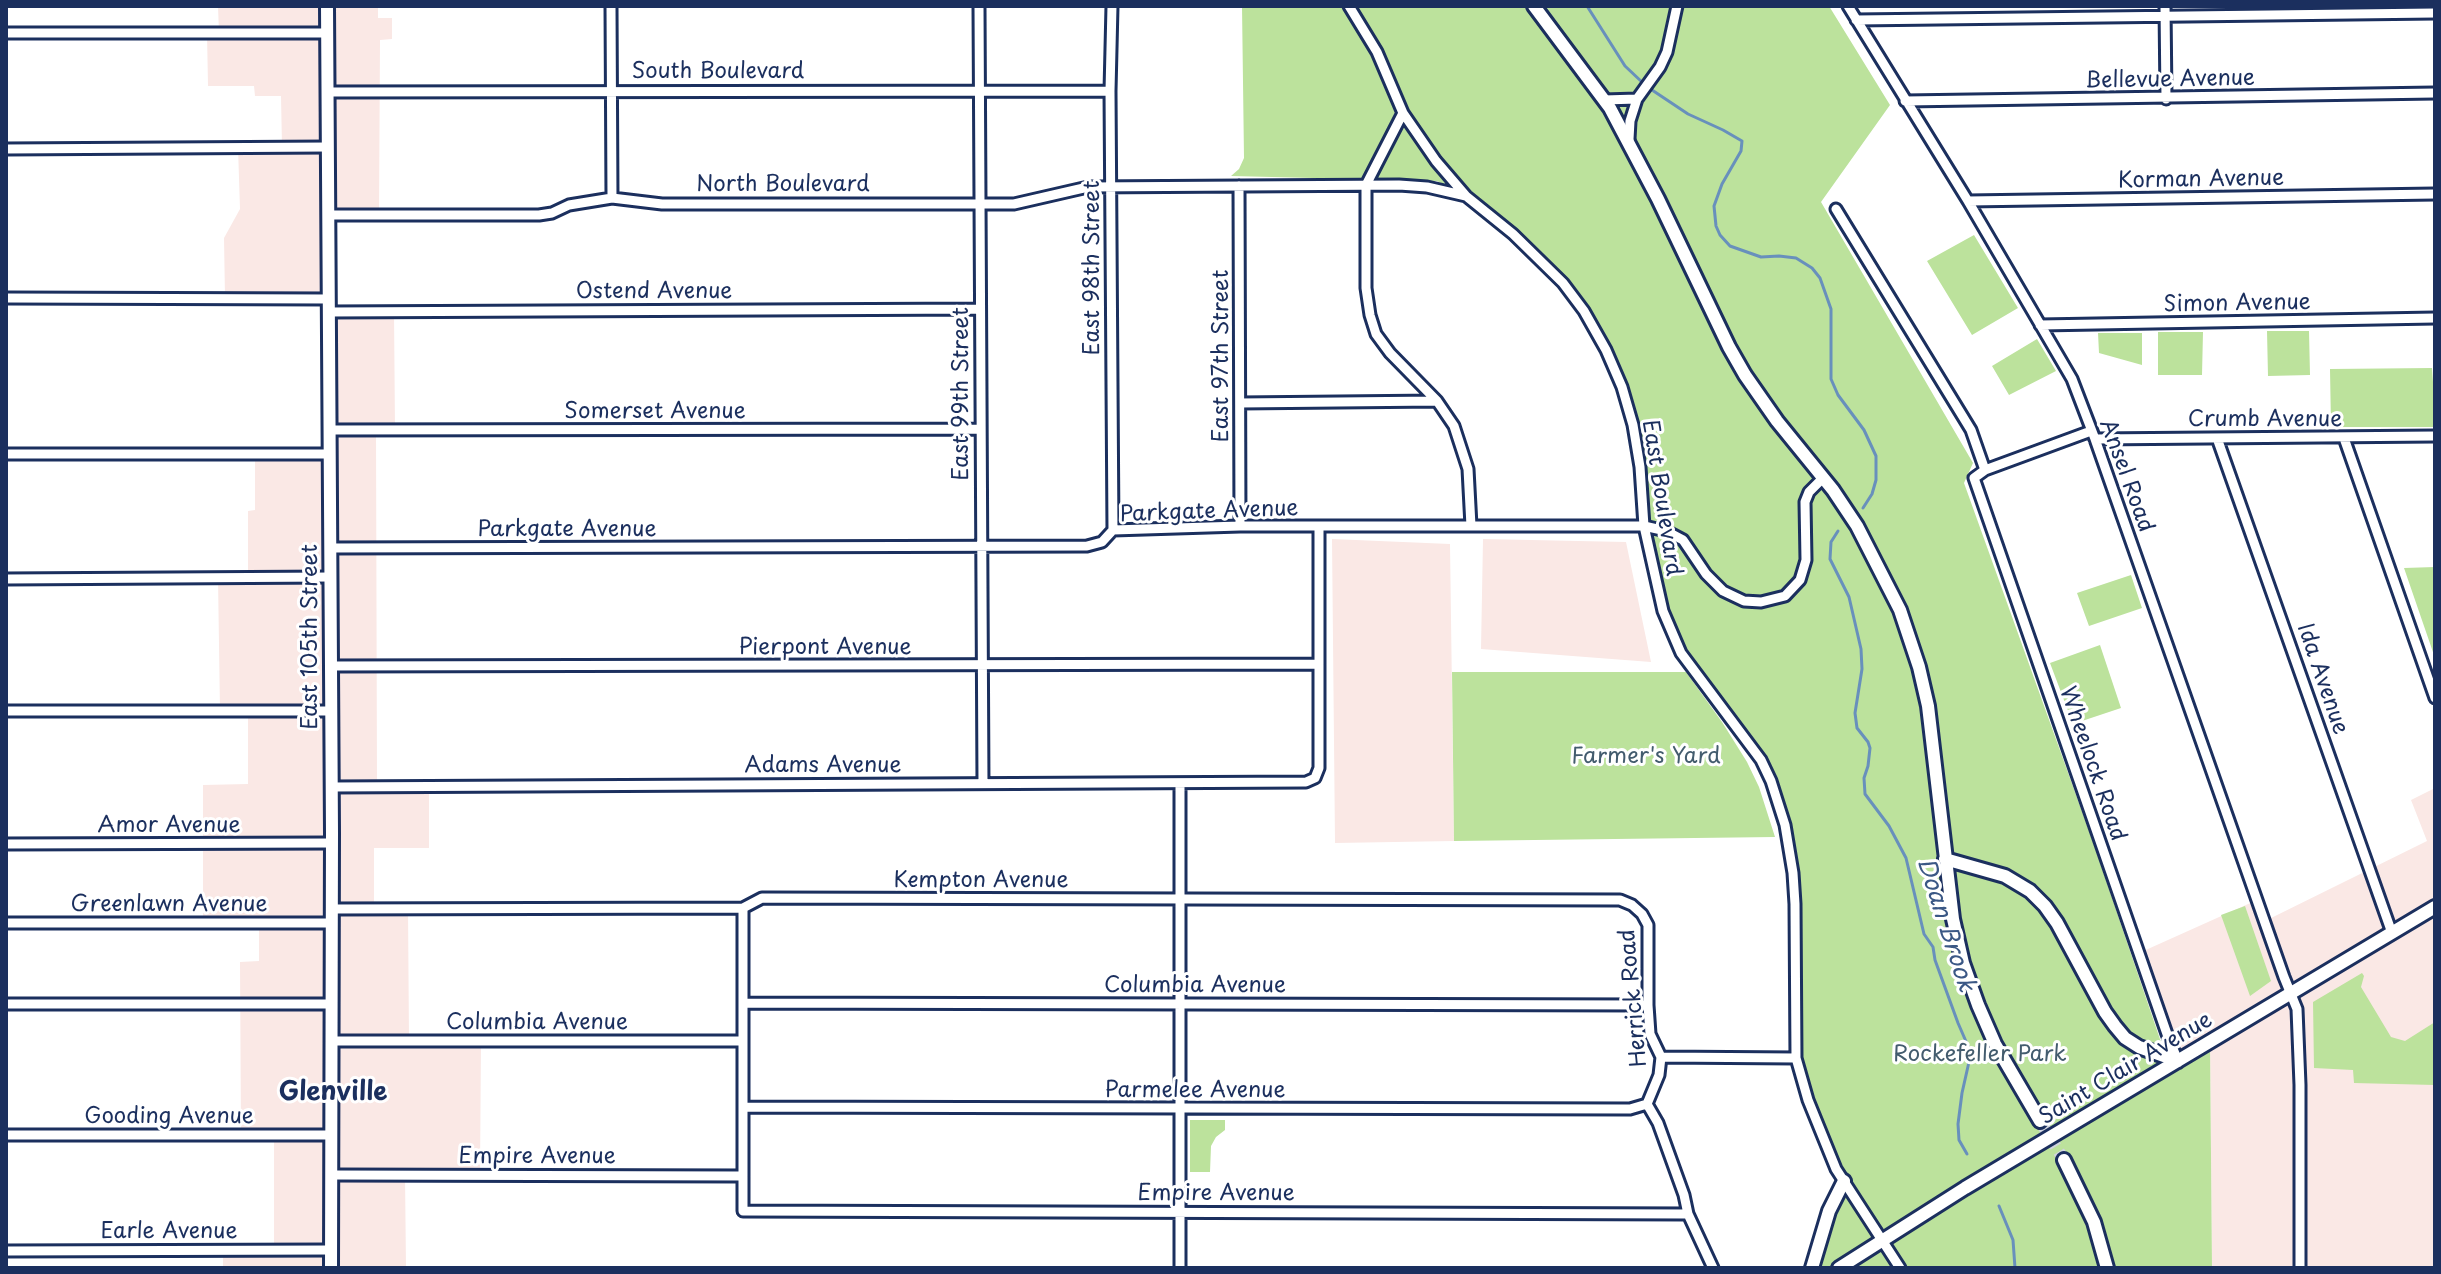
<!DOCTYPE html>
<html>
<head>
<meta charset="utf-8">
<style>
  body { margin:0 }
  #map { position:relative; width:2441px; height:1274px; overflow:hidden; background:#fff; font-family:"Playpen Sans",sans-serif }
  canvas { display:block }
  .frame { position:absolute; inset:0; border:8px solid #1b2f5e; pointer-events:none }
</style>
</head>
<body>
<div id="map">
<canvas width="2441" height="1274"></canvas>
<div class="frame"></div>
</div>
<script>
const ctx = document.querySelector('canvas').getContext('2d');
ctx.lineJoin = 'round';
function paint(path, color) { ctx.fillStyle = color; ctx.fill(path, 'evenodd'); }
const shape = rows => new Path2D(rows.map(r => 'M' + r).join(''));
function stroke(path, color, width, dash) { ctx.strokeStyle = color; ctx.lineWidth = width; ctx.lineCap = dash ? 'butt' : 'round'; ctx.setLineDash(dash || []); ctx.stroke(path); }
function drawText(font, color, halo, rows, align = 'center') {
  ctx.font = font + ' "Playpen Sans",sans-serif'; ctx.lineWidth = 6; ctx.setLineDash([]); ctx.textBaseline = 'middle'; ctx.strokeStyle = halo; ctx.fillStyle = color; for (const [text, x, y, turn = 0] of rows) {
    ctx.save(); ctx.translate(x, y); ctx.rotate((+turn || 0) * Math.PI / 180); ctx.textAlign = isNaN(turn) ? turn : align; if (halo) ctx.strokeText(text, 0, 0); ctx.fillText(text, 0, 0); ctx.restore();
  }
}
paint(shape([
  [218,6,378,6,378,18,392,18,392,39,380,40,379,215,328,215,329,299,225,298,224,238,240,209,238,147,282,147,281,96,255,96,254,86,208,86,207,33,219,33],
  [394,311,395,430,376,430,377,786,429,786,429,848,374,848,374,908,408,908,409,1041,481,1041,480,1175,405,1175,406,1268,223,1268,223,1250,274,1250,274,1136,241,1135,240,962,259,961,259,924,203,923,203,785,248,784,248,712,220,711,218,578,248,577,248,511,255,510,255,454,329,454,329,312],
  [1332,539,1450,544,1454,841,1335,843],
  [1483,539,1626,542,1651,662,1481,649],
  [2435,788,2435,1268,2212,1268,2210,1043,2178,1061,2139,953,2257,900,2265,921,2427,841,2411,800]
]), '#fae8e5');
paint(shape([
  [1242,6,1829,6,1890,105,1821,202,1973,463,1964,483,2094,845,2162,1045,2178,1061,2210,1042,2212,1268,1817,1268,1844,1181,1808,1100,1796,1030,1793,873,1771,781,1709,693,1663,611,1657,590,1633,425,1606,350,1555,275,1466,196,1437,181,1231,176,1239,169,1244,158],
  [1974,235,2018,308,1972,335,1927,261],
  [2267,331,2309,331,2310,375,2268,376],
  [2158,332,2203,332,2202,375,2158,375],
  [2098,333,2142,333,2142,365,2099,353],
  [2037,339,2056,371,2009,395,1992,366],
  [2432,368,2433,382,2435,382,2435,427,2331,427,2330,369],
  [2435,567,2435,658,2404,568],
  [2131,575,2142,608,2089,626,2077,593],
  [2100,645,2121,708,2073,724,2050,663],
  [1452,672,1686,672,1722,722,1747,762,1759,787,1775,837,1454,841],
  [2245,906,2271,981,2250,996,2221,915],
  [2362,973,2364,976,2361,987,2391,1037,2405,1041,2435,1022,2435,1085,2354,1083,2353,1070,2314,1068,2313,1002],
  [1190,1120,1225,1120,1225,1130,1216,1137,1211,1146,1210,1172,1190,1172]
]), '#bce29c');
stroke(shape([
  [1587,6,1625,66,1643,83],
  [1649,88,1688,114,1723,130,1742,141,1741,151,1722,184,1714,206,1716,226,1720,235,1730,246,1761,257,1779,256,1796,258,1812,268,1820,278,1831,309,1831,379,1838,395,1864,430,1876,456,1876,480,1872,494,1863,508],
  [1838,531,1831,542,1830,559,1849,597,1861,649,1862,669,1855,713,1857,728,1868,742,1870,748,1868,766,1864,778,1865,794,1889,826,1906,858,1924,934,1933,947,1935,960,1958,1023,1971,1053,1962,1093,1958,1124,1959,1140,1967,1154],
  [1999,1206,2013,1240,2015,1268]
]), '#6890bc', 3);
stroke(shape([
  [2040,1121,2064,1160]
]), '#d1d5df', 12, [12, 6]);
const street = shape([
  [611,6,612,198],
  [979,6,983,783],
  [1112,6,1110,91,1113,530],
  [1349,6,1377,52,1403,113,1436,161,1466,196,1513,234,1563,283,1584,311,1606,350,1622,387,1633,425,1640,467,1644,526,1663,611,1681,653,1761,760,1771,781,1785,825,1793,873,1795,904,1796,1058,1808,1100,1836,1169,1900,1268],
  [1848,6,1968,201,2072,379,2095,439,2284,977,2297,1009,2300,1085,2300,1268],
  [2165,6,2166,99],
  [1856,20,2435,13],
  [6,33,327,33],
  [328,92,1110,91],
  [1604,100,1637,99],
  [1905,101,2435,93],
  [1403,113,1366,185,1366,288,1370,315,1376,334,1390,353,1437,401,1454,426,1468,469,1471,526],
  [1629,139,1630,121,1637,99,1660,67,1667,52,1677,6],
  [6,149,328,147],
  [1239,186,1240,526],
  [1968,201,2435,194],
  [1836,209,1971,430,1985,470],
  [328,215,539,215,552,213,569,205,612,198,662,204,1014,204,1088,187,1399,185,1427,187,1466,196],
  [6,298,329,299],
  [329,312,980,309],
  [2040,325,2435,318],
  [1240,403,1437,401],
  [330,430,981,429],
  [2091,431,1985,470,1974,478,2167,1034,2178,1061],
  [2217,438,2392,933],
  [2344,438,2435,698],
  [2095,439,2435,436],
  [6,454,329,454],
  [331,548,1087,546,1102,542,1113,530,1240,526,1644,526,1666,531,1683,540,1706,574,1723,591,1744,601,1761,602,1785,596,1800,580,1806,560,1805,502,1809,492,1823,478],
  [6,579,331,577],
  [331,666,1319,664],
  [6,711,331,711],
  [1180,783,1180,1268],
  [332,787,1306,782,1315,778,1319,768,1319,526],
  [6,844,332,843],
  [743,908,743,1211,1688,1214],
  [332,909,743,908,762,898,1620,900,1632,905,1642,914,1648,925,1648,1005,1650,1034,1661,1057,1659,1075,1647,1104],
  [6,923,332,923],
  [743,1003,1648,1005],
  [6,1004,330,1004],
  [331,1041,742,1041],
  [1661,1057,1796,1058],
  [1647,1104,1658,1123,1684,1195,1688,1214,1713,1268],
  [743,1107,1630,1109,1647,1104],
  [6,1135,331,1135],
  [332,1175,743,1176],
  [6,1251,331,1250]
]);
const secondary = shape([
  [327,6,332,833,331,1268],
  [1534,6,1610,108,1658,199,1729,347,1745,375,1777,421,1833,490,1857,526,1900,610,1919,667,1928,706,1953,919,1963,963,1978,1005,1995,1044,2040,1121],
  [1945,859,2005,876,2030,891,2045,906,2057,923,2105,1012,2115,1026,2125,1038,2139,1047,2178,1061],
  [2064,1160,2094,1222,2107,1268],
  [1812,1268,1829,1211,1844,1181],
  [1839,1268,1965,1188,2435,907]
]);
stroke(street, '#1b2f5e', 15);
stroke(secondary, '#1b2f5e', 18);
stroke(street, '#fff', 9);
stroke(secondary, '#fff', 12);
drawText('22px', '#1b2f5e', '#fff', [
  ["South Boulevard",718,72],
  ["Bellevue Avenue",2170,80,-1],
  ["Korman Avenue",2201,180,-1],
  ["North Boulevard",783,185],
  ["East 98th Street",1093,268,-90],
  ["Ostend Avenue",654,292],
  ["Simon Avenue",2237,304,-1],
  ["East 97th Street",1222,356,-90],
  ["East 99th Street",962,394,-90],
  ["Somerset Avenue",655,412],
  ["Crumb Avenue",2265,420],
  ["Ansel Road",2126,476,70],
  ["East Boulevard",1661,498,81],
  ["Parkgate Avenue",1209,512,-2],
  ["Parkgate Avenue",567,530],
  ["East 105th Street",311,637,-90],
  ["Pierpont Avenue",825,648],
  ["Ida Avenue",2322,679,71],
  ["Wheelock Road",2092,764,71],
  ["Adams Avenue",823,766],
  ["Amor Avenue",169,826],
  ["Kempton Avenue",981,881],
  ["Greenlawn Avenue",169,905],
  ["Columbia Avenue",1195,986],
  ["Herrick Road",1634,998,-95],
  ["Columbia Avenue",537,1023],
  ["Saint Clair Avenue",2126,1069,-31],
  ["Parmelee Avenue",1195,1091],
  ["Gooding Avenue",169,1117],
  ["Empire Avenue",537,1157],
  ["Empire Avenue",1216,1194],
  ["Earle Avenue",169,1232]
]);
drawText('22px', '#435c6e', '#fff', [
  ["Farmer's Yard",1646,757],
  ["Rockefeller Park",1980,1055]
]);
drawText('italic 24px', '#3b5885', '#fff', [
  ["Doan Brook",1945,925,72]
]);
drawText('bold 26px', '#1b2f5e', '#fff', [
  ["Glenville",333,1093]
]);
</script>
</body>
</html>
